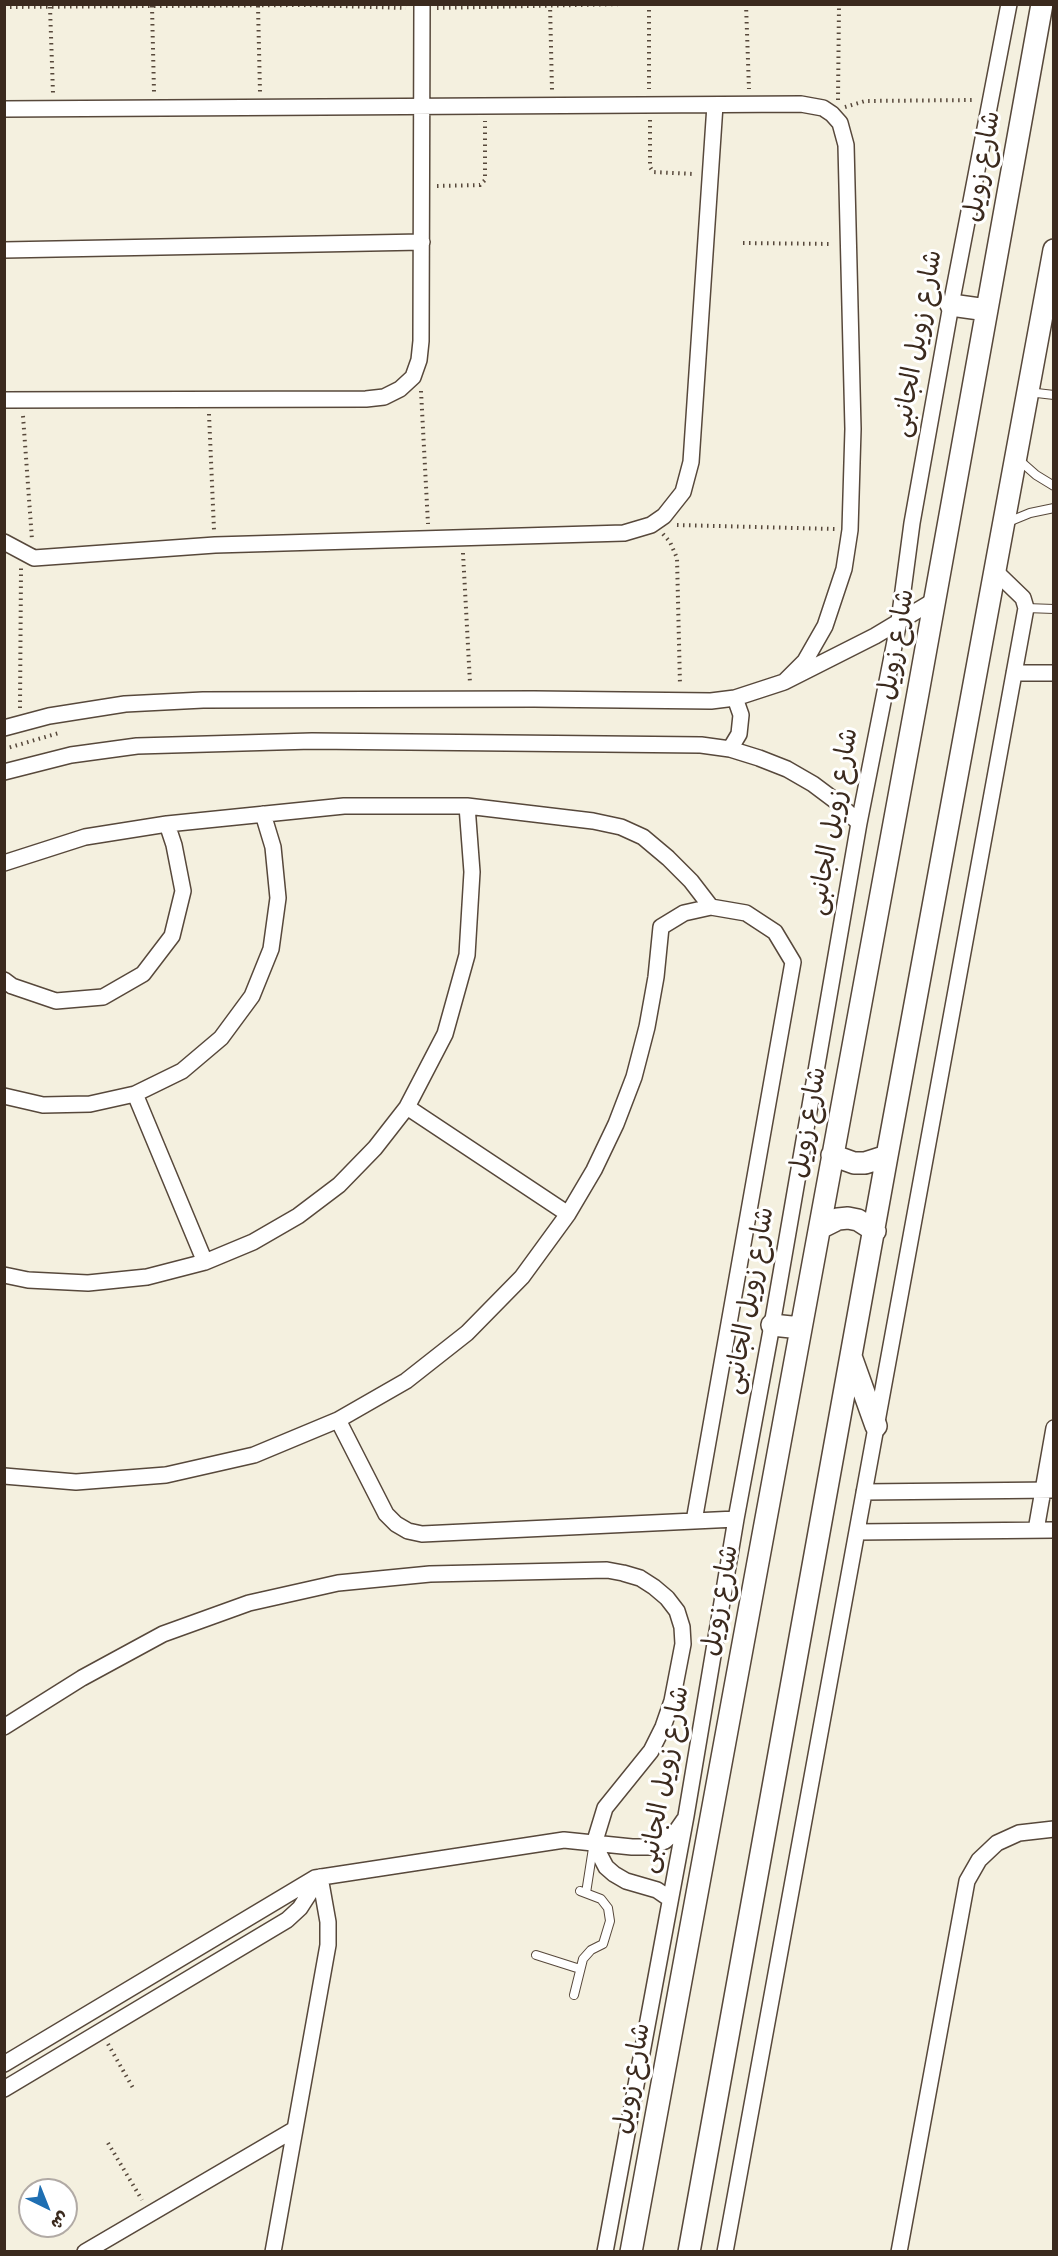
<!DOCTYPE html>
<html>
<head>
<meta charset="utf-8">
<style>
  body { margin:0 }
  #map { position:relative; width:1058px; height:2256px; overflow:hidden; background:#f4f0df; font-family:"Indie Flower","Playpen Sans Arabic",sans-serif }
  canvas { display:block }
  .frame { position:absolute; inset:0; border:6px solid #3b2a1e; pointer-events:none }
  .north { position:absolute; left:18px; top:2178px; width:60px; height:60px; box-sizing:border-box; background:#fff; border:2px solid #b1aaa5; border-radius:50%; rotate:137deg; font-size:16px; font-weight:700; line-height:24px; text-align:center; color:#3b2a1e }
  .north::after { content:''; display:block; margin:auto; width:21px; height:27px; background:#1f6fb2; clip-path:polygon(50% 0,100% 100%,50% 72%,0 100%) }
</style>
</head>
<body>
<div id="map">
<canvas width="1058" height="2256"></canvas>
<div class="frame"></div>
<div class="north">ش</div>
</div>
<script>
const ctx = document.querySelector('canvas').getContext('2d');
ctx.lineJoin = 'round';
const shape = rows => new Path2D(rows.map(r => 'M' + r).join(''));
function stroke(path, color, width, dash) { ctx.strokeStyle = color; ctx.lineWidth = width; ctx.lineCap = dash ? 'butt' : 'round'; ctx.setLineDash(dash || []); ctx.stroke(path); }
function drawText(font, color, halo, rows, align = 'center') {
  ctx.font = font + ' "Indie Flower","Playpen Sans Arabic",sans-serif'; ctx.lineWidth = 6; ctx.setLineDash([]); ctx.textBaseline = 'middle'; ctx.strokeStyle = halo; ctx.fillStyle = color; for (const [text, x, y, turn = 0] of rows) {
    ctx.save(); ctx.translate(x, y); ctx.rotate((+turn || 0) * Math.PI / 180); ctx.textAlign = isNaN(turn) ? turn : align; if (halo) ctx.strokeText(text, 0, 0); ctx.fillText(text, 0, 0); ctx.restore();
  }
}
const lane = shape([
  [1028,392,1054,395],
  [1019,460,1036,475,1054,486],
  [1008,522,1030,513,1054,508],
  [1026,608,1054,609],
  [586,1893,593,1848],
  [536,1955,580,1969],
  [574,1995,583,1959,591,1950,603,1944,610,1921,608,1908,601,1899,580,1891]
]);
const street = shape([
  [4,109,801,104,823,108,832,114,840,123,846,145,853,429,850,530,844,569,825,626,805,661,784,682],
  [4,250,422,242],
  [4,400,366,399,384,397,400,389,413,377,419,360,421,341,422,4],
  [4,542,34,558,215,545,624,533,651,525,664,516,683,492,691,462,715,105],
  [1014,673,1054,673],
  [4,728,49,716,125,704,203,700,534,699,711,701,735,698,784,682,875,636,935,600],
  [730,749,739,734,741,715,735,698],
  [4,772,71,755,137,746,312,741,701,745,730,749,759,758,787,769,813,784,837,802,859,823],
  [4,863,85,837,167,824,344,806,467,806,593,821,621,827,643,837,668,858,691,881,711,907],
  [4,980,12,986,56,1001,103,997,143,974,172,936,183,891,174,845,167,824],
  [135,1094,205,1262],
  [4,1096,43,1105,90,1104,135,1094,182,1071,221,1038,252,996,271,949,278,898,273,847,263,814],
  [407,1107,568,1214],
  [4,1275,28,1280,88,1283,147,1277,205,1262,253,1242,298,1216,339,1185,375,1148,407,1107,445,1034,467,955,472,872,467,806],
  [338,1420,386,1514,396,1524,408,1531,422,1534,736,1519],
  [4,1476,76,1482,166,1475,254,1455,338,1420,406,1381,467,1333,522,1277,568,1214,594,1170,616,1124,634,1077,647,1027,656,977,661,927,684,913,711,907,746,913,775,932,793,962,694,1521],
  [864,1492,1054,1490],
  [1036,1530,1054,1428],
  [857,1532,1054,1530],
  [4,1727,82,1678,163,1634,249,1603,338,1583,430,1574,607,1570,623,1573,640,1578,654,1587,667,1598,677,1611,682,1627,683,1644,672,1701,663,1727,651,1751,605,1808,594,1844,606,1867,614,1874,626,1881,657,1890,670,1899],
  [4,2064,315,1878,564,1840,632,1847,649,1847,665,1841,677,1830,684,1820],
  [4,2089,287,1920,300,1908,309,1894,315,1878],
  [85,2252,295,2129],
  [273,2252,328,1945,328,1922,320,1877],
  [605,2252,686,1816,736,1519,772,1325,859,823,899,621,912,523,951,305,1009,4],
  [725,2252,1026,608,1023,598,994,570],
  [899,2252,967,1881,979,1860,997,1843,1019,1833,1054,1829]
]);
const secondary = shape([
  [951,305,987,310],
  [832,1155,854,1163,865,1163,887,1156],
  [820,1228,838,1219,848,1218,858,1220,875,1231],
  [772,1325,801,1328],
  [852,1359,876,1426],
  [631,2252,918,693,1042,4],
  [689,2252,887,1156,1054,250]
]);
stroke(lane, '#57483b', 10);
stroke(street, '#57483b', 18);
stroke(secondary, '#57483b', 24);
stroke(shape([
  [550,4,552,90],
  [649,4,649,89],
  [746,4,749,89],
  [152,6,154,92],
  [258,6,260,92],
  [4,7,306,5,406,8],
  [50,7,53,93],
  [437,8,623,4],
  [838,100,839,4],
  [845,107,865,101,974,100],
  [650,120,650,167,653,172,694,174],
  [437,186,480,185,485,180,485,121],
  [743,243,833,244],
  [421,391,428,524],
  [209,414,214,530],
  [23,416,32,540],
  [677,525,835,529],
  [663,534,670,542,677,558,680,685],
  [463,553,470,683],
  [20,708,21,568],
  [4,749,59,733],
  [108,2044,133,2088],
  [108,2143,142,2200]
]), '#57483b', 4, [1.5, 4.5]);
stroke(lane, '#fff', 8);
stroke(street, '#fff', 15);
stroke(secondary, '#fff', 21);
drawText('26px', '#3b2a1e', '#fff', [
  ["شارع زويل",985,167,-80],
  ["شارع زويل الجانبى",920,344,-80],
  ["شارع زويل",899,645,-80],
  ["شارع زويل الجانبى",836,822,-80],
  ["شارع زويل",811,1123,-80],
  ["شارع زويل الجانبى",752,1301,-80],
  ["شارع زويل",723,1601,-80],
  ["شارع زويل الجانبى",667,1780,-80],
  ["شارع زويل",635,2079,-80]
]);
</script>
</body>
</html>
